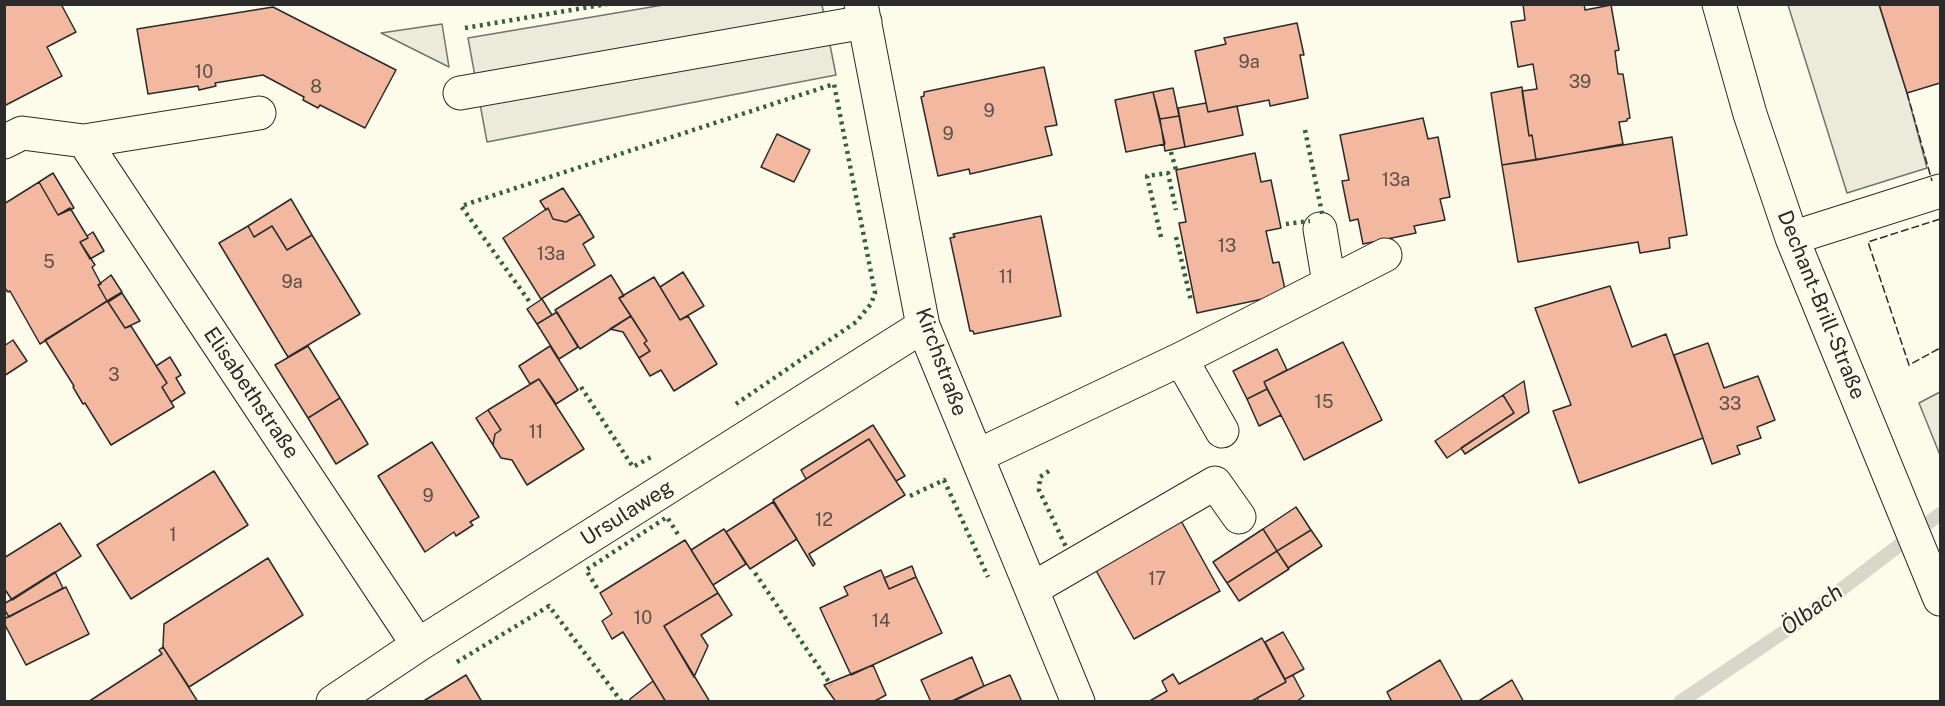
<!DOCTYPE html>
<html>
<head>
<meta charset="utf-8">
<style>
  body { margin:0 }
  #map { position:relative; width:1945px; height:706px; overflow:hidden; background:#fdfbea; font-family:"Public Sans",sans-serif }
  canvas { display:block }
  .frame { position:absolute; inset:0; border:6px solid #2b2b2b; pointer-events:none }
</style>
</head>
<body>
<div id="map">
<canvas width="1945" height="706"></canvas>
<div class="frame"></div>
</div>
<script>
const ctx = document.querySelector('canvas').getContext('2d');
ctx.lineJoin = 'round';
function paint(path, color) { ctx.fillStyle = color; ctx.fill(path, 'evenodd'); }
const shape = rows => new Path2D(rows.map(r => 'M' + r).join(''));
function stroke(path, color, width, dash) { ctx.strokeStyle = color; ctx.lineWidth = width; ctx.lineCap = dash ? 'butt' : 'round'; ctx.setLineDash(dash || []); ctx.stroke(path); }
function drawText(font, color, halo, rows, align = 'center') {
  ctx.font = font + ' "Public Sans",sans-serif'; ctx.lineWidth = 4.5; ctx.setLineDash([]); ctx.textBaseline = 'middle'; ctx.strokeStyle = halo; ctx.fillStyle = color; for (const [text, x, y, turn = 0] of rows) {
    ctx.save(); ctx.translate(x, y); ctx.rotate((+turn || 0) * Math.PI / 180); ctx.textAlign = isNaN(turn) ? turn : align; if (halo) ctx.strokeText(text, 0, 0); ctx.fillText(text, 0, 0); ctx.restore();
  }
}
const green = shape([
  [442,24,449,67,381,33,442,24],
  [1940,392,1940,455,1919,403,1940,392]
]);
paint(green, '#ecebdb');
stroke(green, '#74746e', 1.5);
const parking = shape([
  [663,5,822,5,836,75,487,142,468,38,663,5],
  [1788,5,1879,5,1907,93,1927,168,1847,193,1788,5]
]);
paint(parking, '#eceadb');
stroke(parking, '#74746e', 1.5);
stroke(shape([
  [1680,702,1800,621,1940,514]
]), '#d8d7c9', 14);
const building = shape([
  [4,4,61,4,76,32,47,47,62,76,4,106,4,4],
  [1523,4,1584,4,1585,10,1611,5,1619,50,1615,51,1618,74,1623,74,1630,118,1627,119,1627,121,1619,122,1623,144,1536,160,1532,135,1529,136,1522,91,1537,89,1533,64,1518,67,1511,22,1525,20,1523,4],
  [1879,4,1940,4,1940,83,1907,93,1879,4],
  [273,7,396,70,365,128,320,105,318,108,303,100,304,97,263,75,215,83,216,86,199,90,198,86,148,94,137,29,273,7],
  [1297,23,1304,55,1300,55,1308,98,1270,106,1269,100,1208,112,1195,51,1226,44,1224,38,1297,23],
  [1044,67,1057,125,1045,127,1052,155,970,174,969,169,938,176,921,97,924,96,924,92,1044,67],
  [1522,87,1529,136,1532,135,1536,160,1502,165,1491,93,1522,87],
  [1173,88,1179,116,1160,119,1153,92,1173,88],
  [1153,92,1165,144,1126,152,1115,100,1153,92],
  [1206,103,1208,112,1237,106,1243,135,1185,147,1178,108,1206,103],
  [1179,116,1185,147,1165,151,1160,119,1179,116],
  [1423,118,1428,139,1438,137,1450,197,1440,199,1445,220,1414,226,1416,233,1363,244,1358,219,1350,221,1342,181,1349,180,1340,135,1423,118],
  [777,134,810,150,794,182,761,167,777,134],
  [1672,137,1687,235,1669,238,1670,248,1640,253,1638,242,1518,262,1502,165,1672,137],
  [1255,153,1261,182,1271,180,1281,228,1266,231,1273,263,1279,262,1286,294,1197,313,1179,223,1186,222,1176,170,1255,153],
  [53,173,74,208,58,215,39,182,53,173],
  [39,182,58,215,70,208,87,236,88,238,80,242,95,265,92,267,101,284,98,285,107,301,40,344,10,291,8,292,4,287,4,204,39,182],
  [563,188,580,214,566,222,553,219,548,208,546,210,540,201,563,188],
  [291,199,312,235,287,250,272,226,254,237,248,226,291,199],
  [548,208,553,219,566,222,580,214,594,237,583,244,595,265,541,299,503,238,548,208],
  [1041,216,1061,316,974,334,973,331,970,331,950,238,955,237,953,234,1041,216],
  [248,226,254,237,272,226,287,250,312,235,360,314,288,357,219,243,248,226],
  [93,232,104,251,90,259,80,242,88,238,87,236,93,232],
  [683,272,704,306,680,320,660,287,683,272],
  [111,275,122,292,107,301,98,285,111,275],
  [611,275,624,296,619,298,631,316,580,349,555,310,611,275],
  [654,277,680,320,688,316,717,364,674,391,661,370,650,376,639,358,650,351,644,343,647,341,619,298,654,277],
  [1610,286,1632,347,1666,334,1703,438,1579,483,1553,411,1571,405,1535,308,1610,286],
  [122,292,108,302,125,328,131,326,167,383,162,387,174,407,111,445,85,403,83,404,73,387,74,386,45,340,122,292],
  [122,293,140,321,125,328,108,302,122,293],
  [542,299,552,315,537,324,527,309,542,299],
  [557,312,578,347,559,359,537,324,557,312],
  [631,316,647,341,644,343,650,351,639,358,623,332,610,329,631,316],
  [13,340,27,361,4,376,4,346,13,340],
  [1343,342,1382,420,1304,460,1264,382,1343,342],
  [1708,343,1724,388,1758,376,1775,420,1757,427,1761,438,1737,446,1740,454,1712,464,1674,355,1708,343],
  [308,346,340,398,308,418,275,365,308,346],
  [550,346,578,390,556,404,539,379,530,384,519,366,550,346],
  [1277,349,1287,370,1264,382,1267,389,1247,399,1233,371,1277,349],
  [170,357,181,375,176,378,185,393,171,402,162,387,167,383,156,366,170,357],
  [539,379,584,449,527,485,512,460,501,458,493,445,495,434,501,430,488,410,539,379],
  [1524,381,1529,412,1465,454,1461,448,1514,413,1503,395,1524,381],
  [1267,389,1281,415,1259,426,1247,399,1267,389],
  [1503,395,1514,413,1447,458,1435,441,1503,395],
  [340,398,368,444,336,464,308,418,340,398],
  [488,410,501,430,495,434,493,445,476,418,488,410],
  [873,425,905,476,896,481,869,439,806,479,801,470,873,425],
  [869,439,905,495,809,554,815,564,813,566,773,500,869,439],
  [432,442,479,517,470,522,473,525,456,536,454,532,425,552,378,476,432,442],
  [214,471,248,525,131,599,97,545,214,471],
  [773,502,797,539,750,569,726,532,773,502],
  [1296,507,1311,530,1277,551,1263,529,1296,507],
  [1180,519,1220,591,1134,639,1094,567,1180,519],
  [60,523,81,556,12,600,4,588,4,558,60,523],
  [724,529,746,564,713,585,691,550,724,529],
  [1263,529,1277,551,1227,583,1213,562,1263,529],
  [1311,530,1322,546,1288,568,1277,551,1311,530],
  [685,540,718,593,664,626,710,702,666,702,623,632,612,639,602,621,612,614,600,593,685,540],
  [1277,551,1289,569,1239,601,1227,583,1277,551],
  [268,558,303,615,189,687,163,647,164,624,268,558],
  [912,566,916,577,889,589,884,578,912,566],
  [881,570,889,589,916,577,942,633,851,675,820,608,848,595,844,587,881,570],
  [55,572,63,588,9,617,4,609,4,604,55,572],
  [66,587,89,634,26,665,4,623,4,619,66,587],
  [718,593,732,615,701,635,708,646,694,677,664,626,718,593],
  [1283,632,1304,669,1285,679,1265,642,1283,632],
  [1262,638,1286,682,1250,702,1148,702,1167,691,1162,681,1173,674,1179,684,1262,638],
  [163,647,198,702,88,702,162,654,159,650,163,647],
  [972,657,984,686,952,702,931,702,921,680,972,657],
  [1440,660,1463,702,1392,702,1387,692,1440,660],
  [873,665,886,695,873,702,836,702,824,685,873,665],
  [466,675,482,702,422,702,466,675],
  [1010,675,1022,702,952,701,984,686,1010,675],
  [1293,675,1304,696,1296,702,1259,702,1257,698,1286,682,1285,679,1293,675],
  [1512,680,1524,702,1477,702,1512,680],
  [653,681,666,702,631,702,630,699,653,681]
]);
paint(building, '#f2b8a0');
stroke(building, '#2b2b2b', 1.5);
const minor = shape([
  [861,4,923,326,1078,702],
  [1719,4,1750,114,1792,238,1940,599],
  [460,93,865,22],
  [84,141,259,113],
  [4,142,22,133,84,141,418,645],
  [1320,229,1329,283],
  [1792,238,1940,191],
  [1181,359,1222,431],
  [977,456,1181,359,1385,255],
  [1032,589,1215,483,1239,517],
  [333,702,418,645,923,326]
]);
stroke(minor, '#2b2b2b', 35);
stroke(minor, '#fdfbea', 33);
stroke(shape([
  [465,28,607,4],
  [1305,130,1323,218],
  [1171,152,1176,170],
  [1286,224,1310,221],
  [1161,237,1147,176,1168,173,1176,210],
  [1176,237,1191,301],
  [529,301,461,206,834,84,875,293,871,304,856,322,736,404],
  [581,387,633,467,653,456],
  [1049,471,1040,477,1039,490,1067,549],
  [910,496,944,480,988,577],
  [755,573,831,685],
  [597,588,586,570,667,517,679,536],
  [457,662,549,606,622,702]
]), '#34623c', 4.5, [3, 4.5]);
stroke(shape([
  [1907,93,1932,181],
  [1940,219,1868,242,1909,365,1940,348]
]), '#2b2b2b', 1.5, [8, 3]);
drawText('18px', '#5d4e48', null, [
  ["9a",1249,62],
  ["10",204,72],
  ["39",1580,82],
  ["8",316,87],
  ["9",989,111],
  ["9",948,134],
  ["13a",1396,180],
  ["13",1227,246],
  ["13a",551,254],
  ["5",49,262],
  ["11",1006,277],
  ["9a",292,282],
  ["3",114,375],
  ["15",1324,402],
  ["33",1730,404],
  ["11",536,432],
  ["9",428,496],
  ["12",824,520],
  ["1",173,535],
  ["17",1157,579],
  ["10",643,618],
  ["14",881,621]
]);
drawText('21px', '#2b2b2b', '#fdfbea', [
  ["Dechant-Brill-Straße",1821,305,68],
  ["Kirchstraße",941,362,70],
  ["Elisabethstraße",251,393,56],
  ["Ursulaweg",627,513,-32]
]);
drawText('italic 22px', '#2b2b2b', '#fdfbea', [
  ["Ölbach",1812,610,-36]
]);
</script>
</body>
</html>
